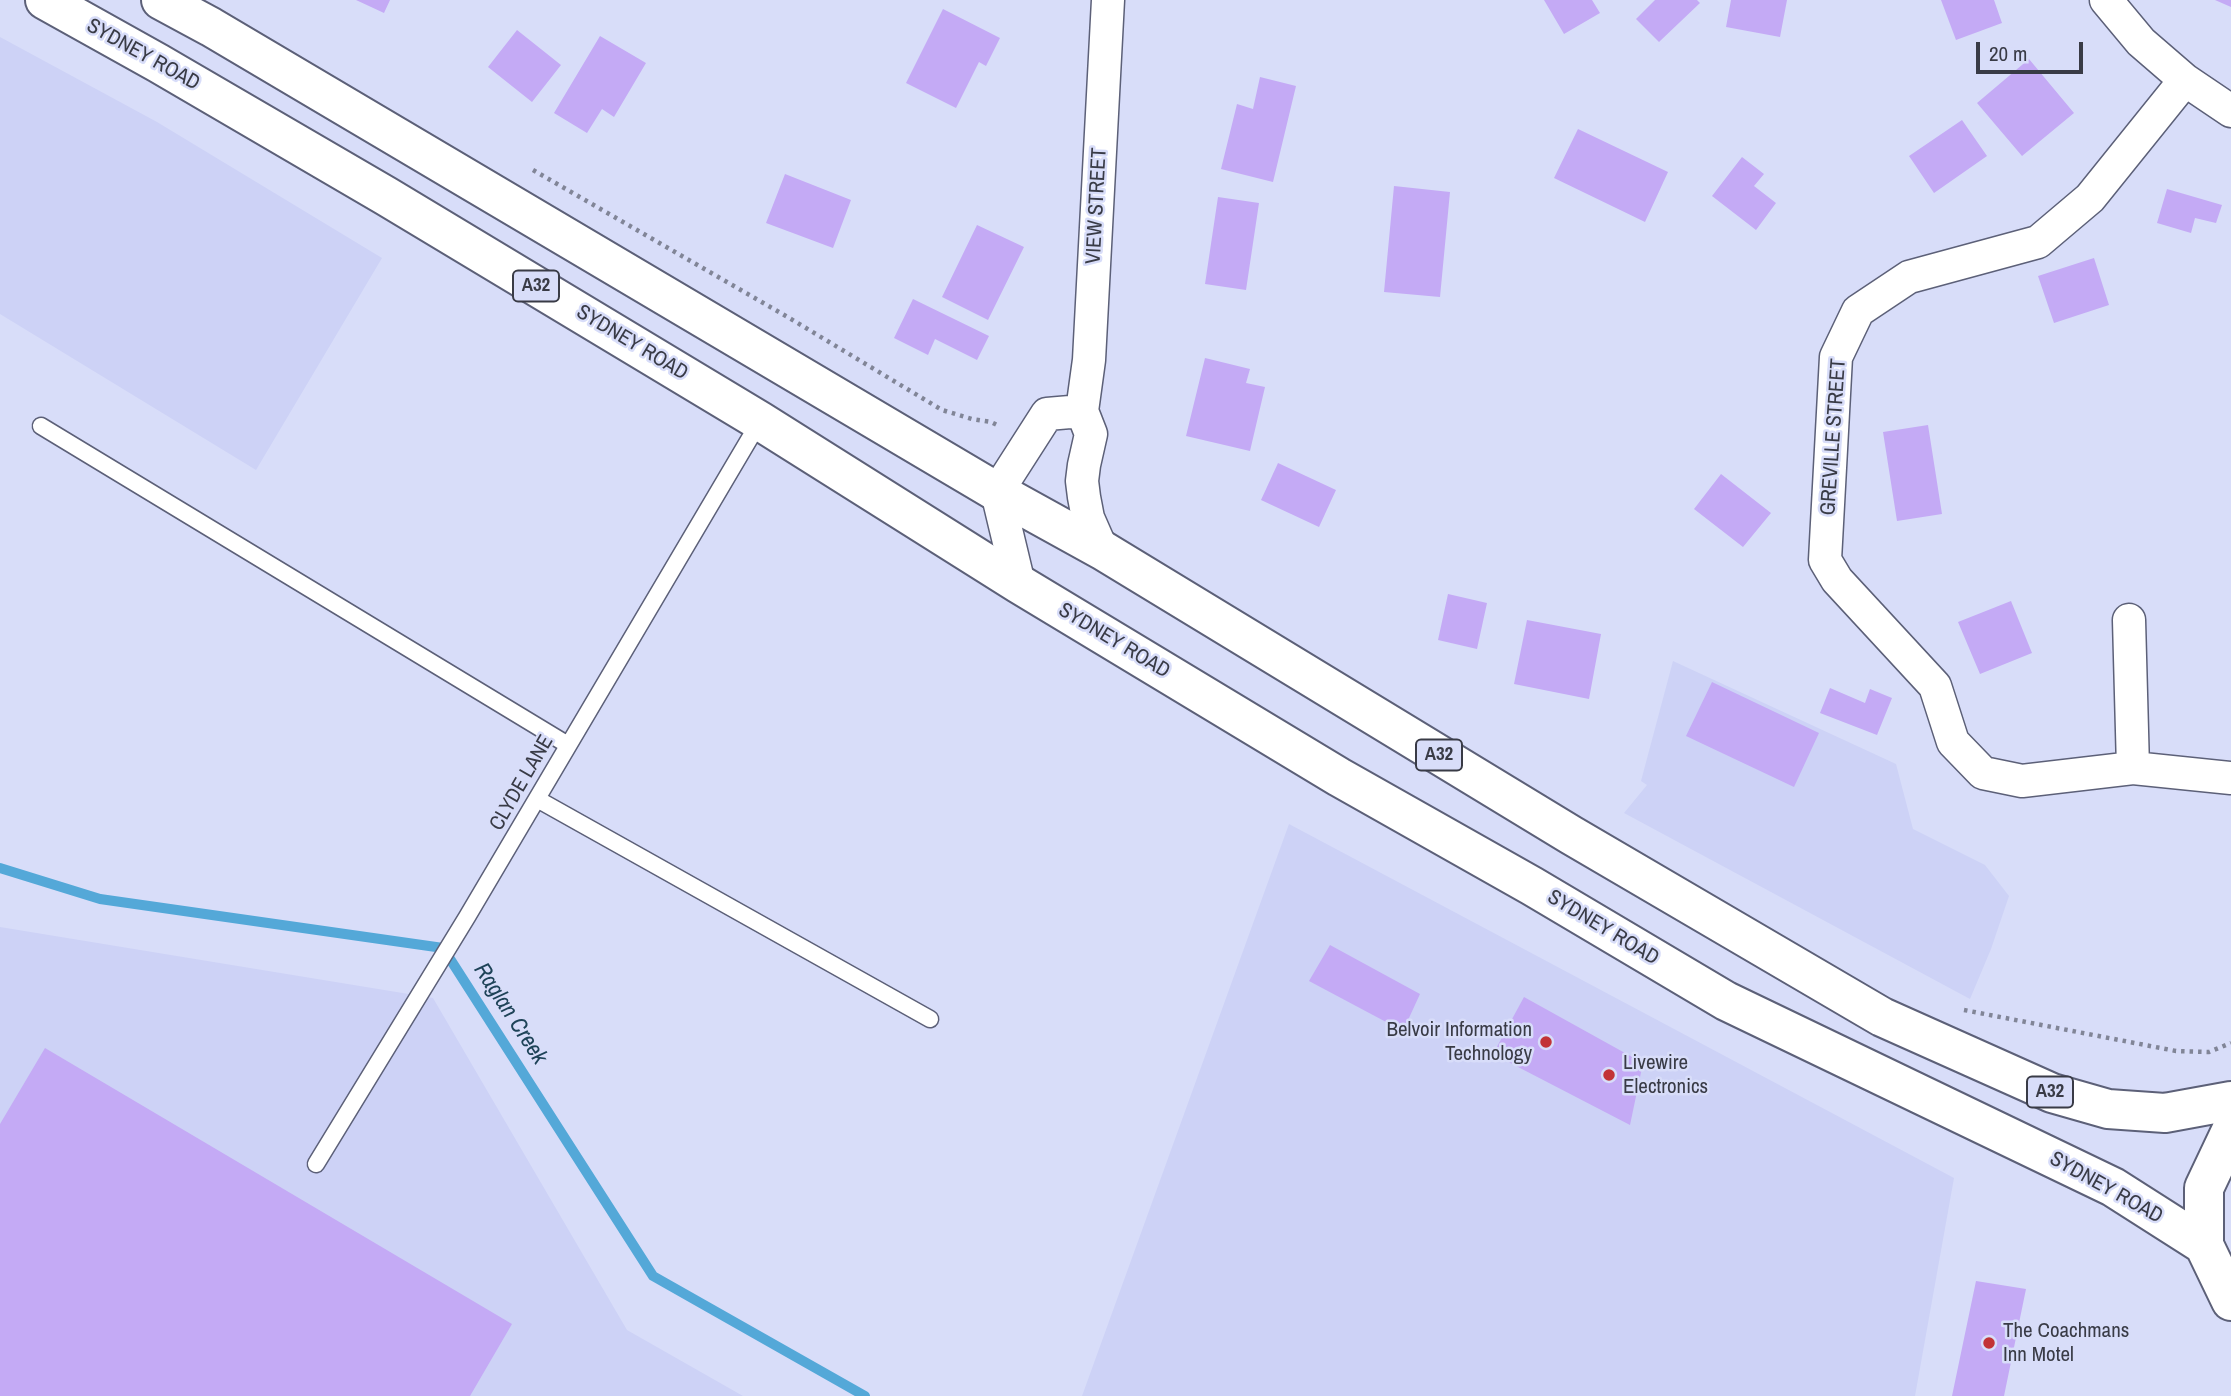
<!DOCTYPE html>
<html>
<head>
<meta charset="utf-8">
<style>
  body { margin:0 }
  #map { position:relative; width:2231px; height:1396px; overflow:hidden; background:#d8ddf9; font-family:"Archivo Narrow",sans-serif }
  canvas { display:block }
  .scale { position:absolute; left:1976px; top:42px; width:107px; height:32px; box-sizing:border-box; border:4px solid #393b46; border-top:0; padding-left:9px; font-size:21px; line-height:24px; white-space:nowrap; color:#393b46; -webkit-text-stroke:5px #d8ddf9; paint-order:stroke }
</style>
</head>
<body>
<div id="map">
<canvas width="2231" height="1396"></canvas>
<div class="scale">20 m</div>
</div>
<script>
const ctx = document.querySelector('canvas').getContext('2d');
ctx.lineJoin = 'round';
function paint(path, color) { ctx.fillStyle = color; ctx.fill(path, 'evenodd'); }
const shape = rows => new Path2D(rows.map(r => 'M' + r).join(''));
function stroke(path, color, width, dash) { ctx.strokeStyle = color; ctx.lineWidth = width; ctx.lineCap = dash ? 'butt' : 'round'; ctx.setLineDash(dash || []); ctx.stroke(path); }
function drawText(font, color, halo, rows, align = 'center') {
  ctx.font = font + ' "Archivo Narrow",sans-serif'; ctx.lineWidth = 5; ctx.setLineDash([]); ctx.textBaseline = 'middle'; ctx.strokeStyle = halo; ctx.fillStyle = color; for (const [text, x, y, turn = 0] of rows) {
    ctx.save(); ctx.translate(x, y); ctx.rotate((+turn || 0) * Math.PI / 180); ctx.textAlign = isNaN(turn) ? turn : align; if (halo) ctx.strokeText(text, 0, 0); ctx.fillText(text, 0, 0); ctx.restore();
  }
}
paint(shape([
  [0,37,157,122,382,258,256,470,0,314],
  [1673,661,1896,764,1913,829,1985,865,2009,896,1991,949,1970,999,1624,813,1647,785,1641,781],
  [1289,824,1954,1178,1915,1396,1082,1396],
  [0,927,433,998,627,1330,743,1396,0,1396]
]), '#cdd2f6');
stroke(shape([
  [0,868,100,899,443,948,653,1276,865,1396]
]), '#54a8d8', 10);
paint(shape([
  [356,0,390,0,384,13],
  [1544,0,1592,0,1600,13,1564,34],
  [1655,0,1697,0,1700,3,1659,42,1636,19],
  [1731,0,1787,0,1780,37,1726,27],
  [1941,0,1994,0,2002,23,1956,40],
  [2215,0,2231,0,2231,7],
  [943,9,1000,38,986,66,979,62,956,108,906,83],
  [517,30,561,65,532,102,488,67],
  [600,36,646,63,614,117,602,109,587,133,554,113],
  [2029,59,2074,113,2022,156,1977,103],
  [1260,77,1296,86,1273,182,1221,169,1237,104,1253,109],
  [1962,120,1987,156,1934,193,1909,156],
  [1578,129,1668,172,1645,222,1554,178],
  [1742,157,1764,174,1754,186,1776,203,1756,230,1712,196],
  [785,174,851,200,833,248,766,223],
  [1394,186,1450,192,1440,297,1384,292],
  [2167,189,2222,205,2216,223,2195,218,2191,233,2157,223],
  [1218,197,1259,203,1246,290,1205,284],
  [977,225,1024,247,988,320,942,297],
  [2094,258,2109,305,2054,323,2038,276],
  [913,299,989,336,977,360,935,339,928,355,894,338],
  [1205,358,1250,369,1246,383,1265,387,1250,451,1186,436],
  [1928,425,1942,514,1897,521,1883,432],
  [1278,463,1336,490,1319,527,1261,500],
  [1721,474,1771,513,1743,547,1694,509],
  [1448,594,1487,603,1477,649,1438,640],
  [2011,601,2032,653,1980,674,1958,622],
  [1527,620,1601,634,1589,699,1514,684],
  [1712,682,1819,733,1794,787,1686,736],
  [1830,688,1865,703,1870,689,1892,698,1877,735,1820,713],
  [1330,945,1420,994,1403,1031,1309,981],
  [1524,997,1643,1063,1630,1125,1493,1054],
  [45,1048,512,1324,470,1396,0,1396,0,1124],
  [1976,1281,2026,1289,2004,1396,1952,1396]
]), '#c4aaf5');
const service = shape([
  [41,426,568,745],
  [537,799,930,1019],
  [316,1164,467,917,760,421]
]);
const minor = shape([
  [2106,0,2141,42,2185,80,2231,111],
  [2185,80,2090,198,2038,242,1909,277,1858,311,1836,357,1825,560,1837,580,1935,686,1953,742,1983,773,2022,781,2133,768,2231,778],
  [1102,550,1088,518,1084,497,1082,481,1084,465,1091,434,1082,411,1089,360,1108,0],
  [1019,584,997,492,1047,414,1082,411],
  [2129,620,2133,768]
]);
const trunk = shape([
  [45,0,158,63,386,196,760,421,1019,584,1339,777,1532,886,1726,1001,2113,1187,2204,1245],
  [161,0,211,27,997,492,1102,550,1571,835,1882,1017,2052,1093,2108,1109,2165,1113,2231,1101],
  [2231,1131,2204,1188,2204,1245,2231,1301]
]);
stroke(service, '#5c6078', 19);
stroke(minor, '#5c6078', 35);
stroke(trunk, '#5c6078', 42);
stroke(shape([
  [533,170,791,319,942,410,972,419,991,422,999,426],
  [1964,1010,2176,1051,2209,1052,2231,1043]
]), '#818597', 4.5, [3.5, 5]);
stroke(service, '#fff', 16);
stroke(minor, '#fff', 32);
stroke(trunk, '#fff', 38);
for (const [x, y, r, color] of [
  [1546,1042,7,"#c23336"],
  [1609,1075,7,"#c23336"],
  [1989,1343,7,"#c23336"]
]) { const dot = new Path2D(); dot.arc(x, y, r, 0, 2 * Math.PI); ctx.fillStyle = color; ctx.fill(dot); stroke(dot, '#d8ddf9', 2.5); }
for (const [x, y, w] of [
  [536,286,46],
  [1439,755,46],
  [2050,1092,46]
]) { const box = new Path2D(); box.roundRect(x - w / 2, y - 15.5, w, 31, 5); ctx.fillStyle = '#d8ddf9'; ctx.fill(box); stroke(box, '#393b46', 2); }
drawText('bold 19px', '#393b46', null, [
  ["A32",536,286],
  ["A32",1439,755],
  ["A32",2050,1092]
]);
drawText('21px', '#393b46', '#d8ddf9', [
  ["SYDNEY ROAD",143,55,29],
  ["VIEW STREET",1097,206,-87],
  ["SYDNEY ROAD",632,343,31],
  ["GREVILLE STREET",1834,437,-86],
  ["SYDNEY ROAD",1114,641,31],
  ["CLYDE LANE",522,783,-60],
  ["SYDNEY ROAD",1603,928,31],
  ["SYDNEY ROAD",2106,1188,29]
]);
drawText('21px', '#393b46', '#d8ddf9', [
  ["Belvoir Information",1532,1030,"right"],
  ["Technology",1532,1054,"right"],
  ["Livewire",1623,1063],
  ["Electronics",1623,1087],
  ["The Coachmans",2003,1331],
  ["Inn Motel",2003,1355]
], 'left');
drawText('italic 23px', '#1e4358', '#d8ddf9', [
  ["Raglan Creek",510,1014,57]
]);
</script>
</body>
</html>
